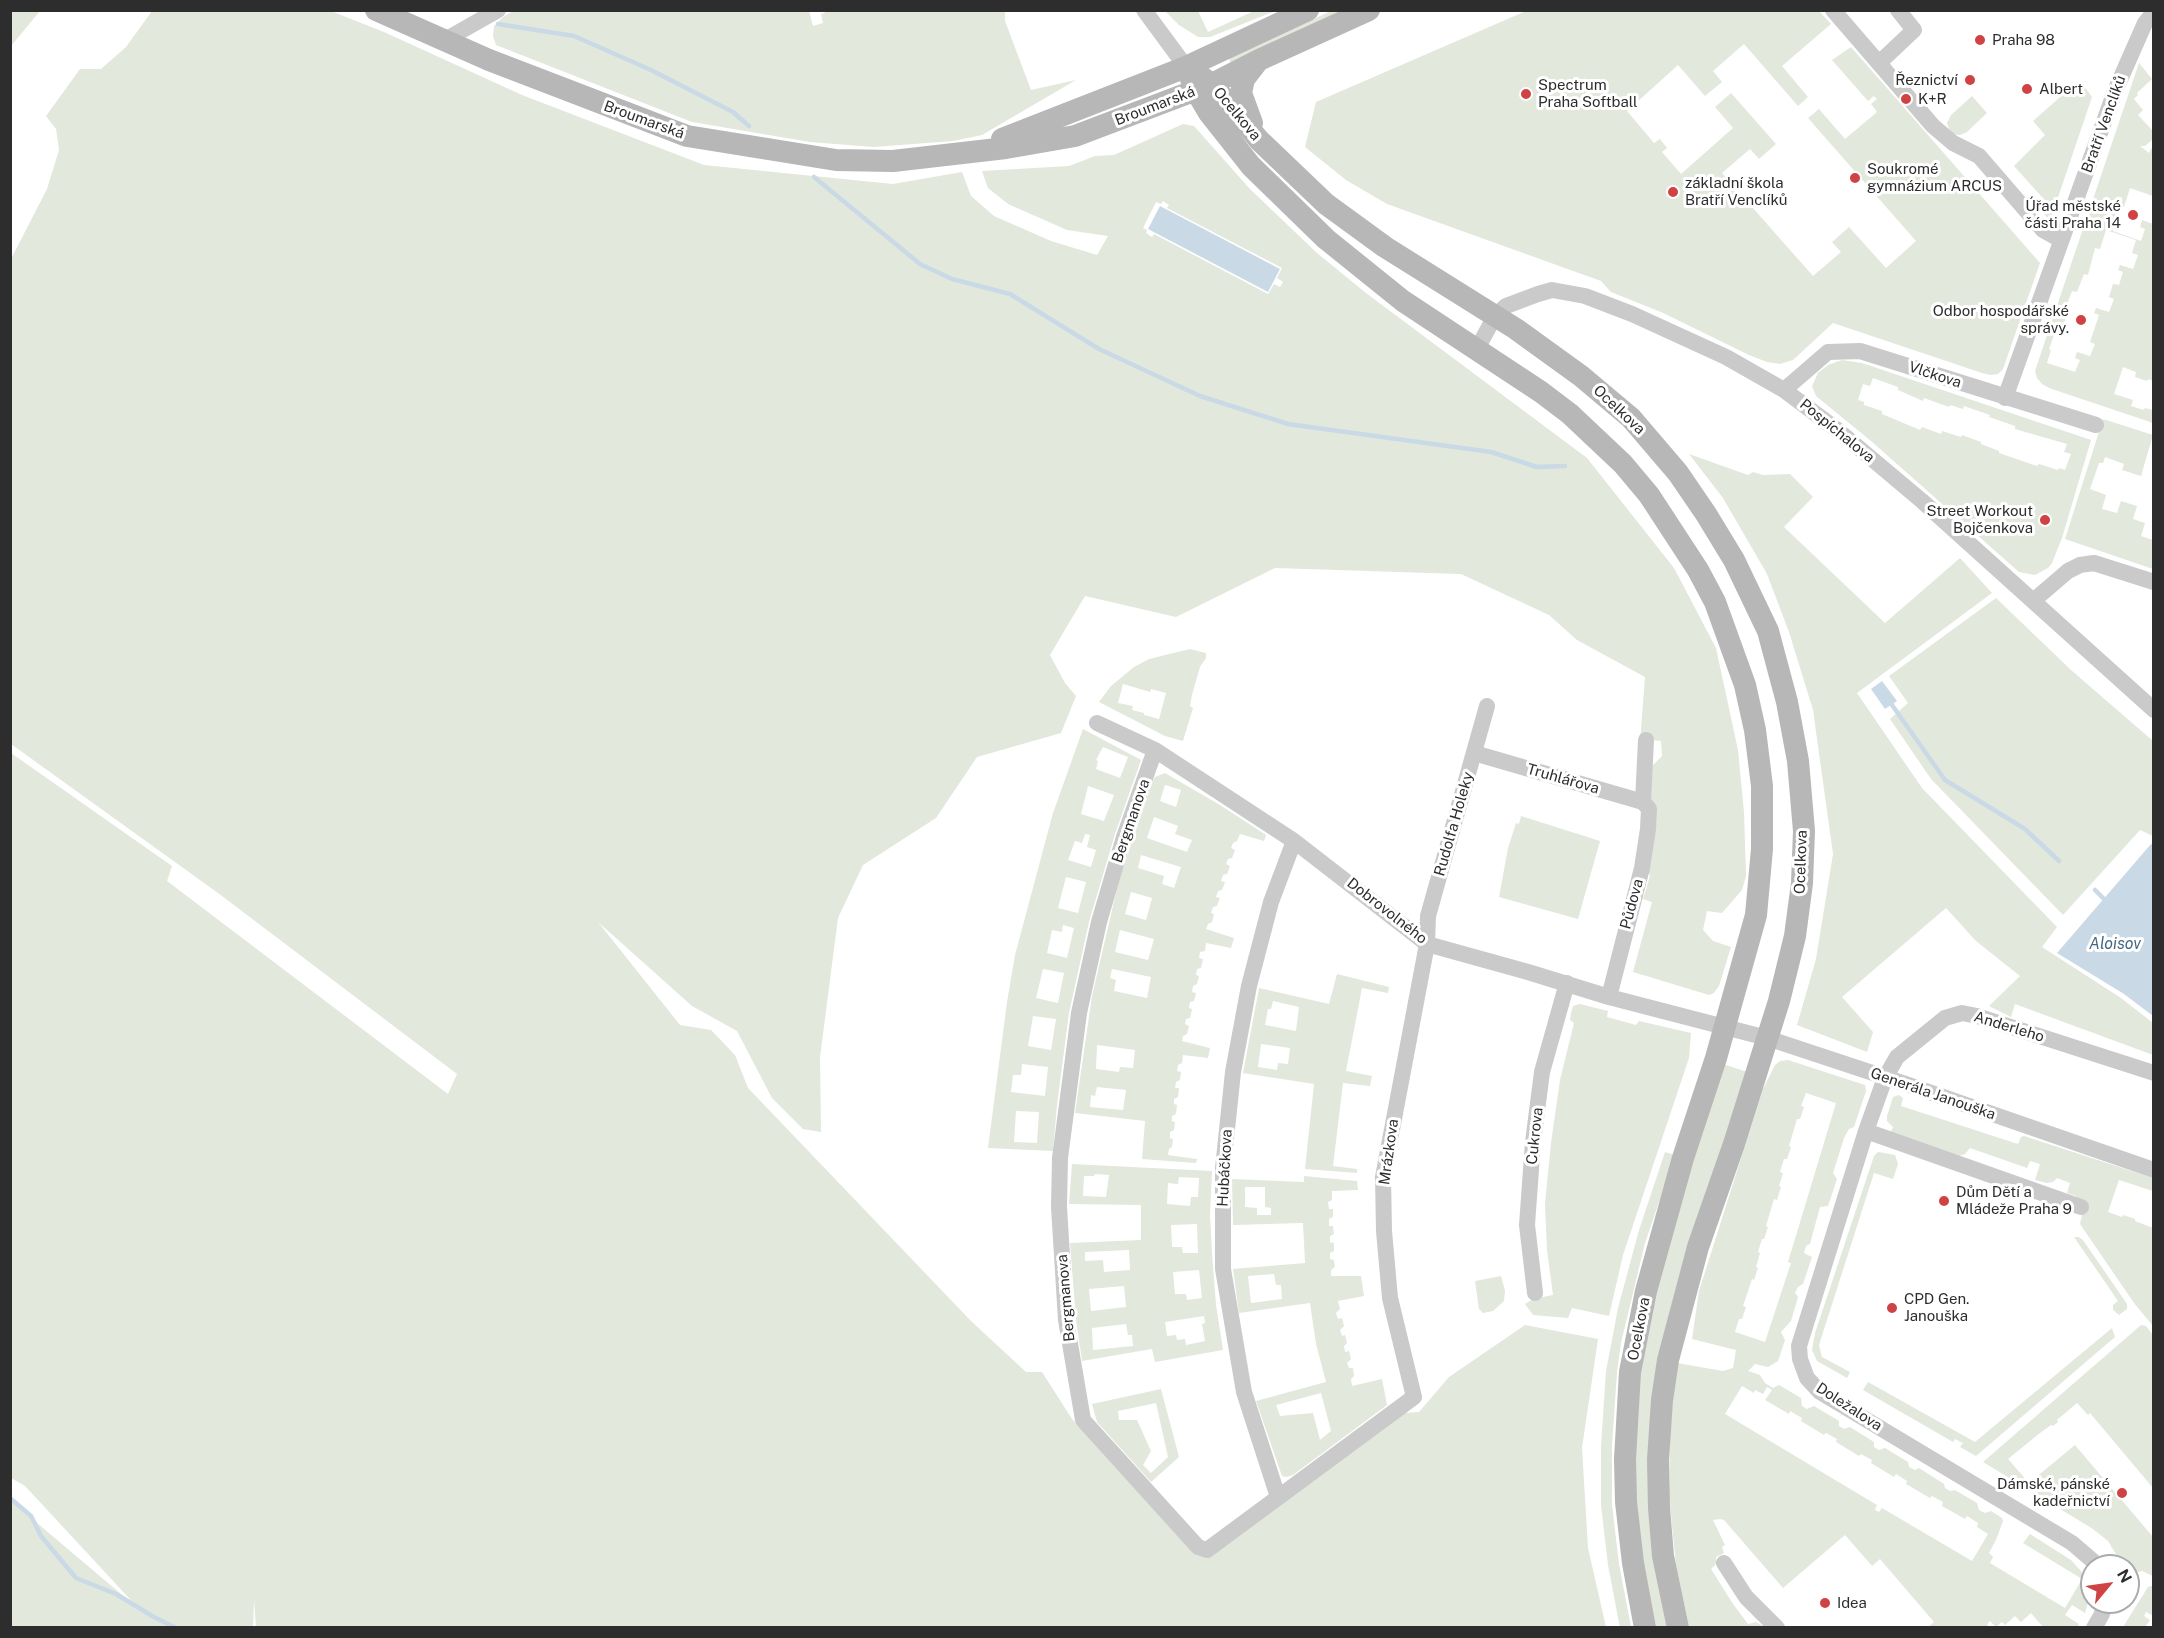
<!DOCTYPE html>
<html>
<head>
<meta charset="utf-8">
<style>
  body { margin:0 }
  #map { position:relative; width:2164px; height:1638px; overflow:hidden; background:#fff; font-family:"Public Sans",sans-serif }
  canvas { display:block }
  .frame { position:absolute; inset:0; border:12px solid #2d2d2d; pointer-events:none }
  .north { position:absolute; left:2080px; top:1554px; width:60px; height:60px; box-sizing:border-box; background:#fff; border:2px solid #ababab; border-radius:50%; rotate:61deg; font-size:16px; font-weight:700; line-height:24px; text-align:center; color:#2d2d2d }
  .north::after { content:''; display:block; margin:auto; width:21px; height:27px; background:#cf4344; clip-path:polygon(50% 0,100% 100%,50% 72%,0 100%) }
</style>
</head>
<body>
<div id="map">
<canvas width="2164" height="1638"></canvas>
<div class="frame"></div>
<div class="north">N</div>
</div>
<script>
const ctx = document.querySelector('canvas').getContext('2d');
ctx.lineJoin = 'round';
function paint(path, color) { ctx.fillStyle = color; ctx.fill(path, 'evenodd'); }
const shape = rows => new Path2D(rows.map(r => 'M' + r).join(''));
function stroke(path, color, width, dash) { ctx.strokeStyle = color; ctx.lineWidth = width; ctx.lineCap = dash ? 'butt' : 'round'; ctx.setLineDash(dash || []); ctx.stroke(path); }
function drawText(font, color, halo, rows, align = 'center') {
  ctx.font = font + ' "Public Sans",sans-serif'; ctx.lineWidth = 6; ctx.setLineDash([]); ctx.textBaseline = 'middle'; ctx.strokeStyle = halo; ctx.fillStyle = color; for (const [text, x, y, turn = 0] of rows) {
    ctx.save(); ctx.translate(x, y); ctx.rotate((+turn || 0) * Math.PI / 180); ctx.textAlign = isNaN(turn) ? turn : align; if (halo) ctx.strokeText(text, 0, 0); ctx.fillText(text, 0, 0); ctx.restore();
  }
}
paint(shape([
  [515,10,809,11,813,26,823,23,821,14,825,13,824,11,1005,11,1005,21,1031,90,1076,80,982,135,953,141,874,147,810,142,692,122,496,45,493,36,494,26,503,17],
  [12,11,40,11,11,46,11,13],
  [152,11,331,11,384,32,522,95,704,165,893,184,962,172,971,196,994,216,1051,241,1097,255,1108,236,1067,230,1008,204,988,188,982,171,1069,166,1095,156,1114,155,1183,124,1194,126,1250,189,1317,253,1366,293,1587,458,1674,568,1716,648,1738,750,1744,812,1746,876,1742,890,1722,913,1707,911,1703,930,1713,941,1731,947,1719,986,1714,993,1709,995,1633,972,1652,902,1643,899,1650,876,1646,866,1651,803,1649,776,1653,765,1662,756,1661,741,1650,740,1640,742,1645,677,1577,640,1549,615,1461,574,1275,568,1176,617,1085,596,1050,655,1065,683,1076,696,1061,733,977,757,936,818,863,865,838,918,820,1057,821,1132,803,1129,772,1098,737,1031,692,1006,598,922,680,1025,711,1030,735,1055,748,1088,971,1321,1026,1372,1042,1372,1072,1419,1199,1556,1218,1551,1402,1413,1419,1412,1449,1377,1525,1325,1598,1339,1582,1448,1588,1548,1606,1627,256,1628,254,1599,253,1627,11,1627,11,1501,140,1610,25,1486,11,1478,11,753,172,866,167,881,448,1094,457,1074,218,893,11,744,11,259,47,189,59,150,56,129,46,116,80,69,101,69,126,47],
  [1163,201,1169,205,1167,208,1282,268,1277,278,1283,282,1280,287,1274,284,1268,294,1154,234,1152,237,1146,233,1147,230,1143,228,1156,202,1161,204],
  [1165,11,1198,11,1208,32,1254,11,1275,11,1210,37,1198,37,1179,25],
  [1331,11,1349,11,1231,64,1229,58],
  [1770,11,1819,11,1831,24,1782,66,1808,97,1798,106,1744,44,1713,71,1722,82,1705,96,1678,65,1627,111,1654,143,1660,139,1667,148,1662,152,1681,174,1733,128,1715,107,1731,93,1776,144,1759,159,1750,149,1722,173,1813,276,1841,252,1832,242,1849,227,1886,268,1916,241,1808,118,1819,109,1845,139,1877,112,1871,104,1877,99,1874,96,1868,101,1832,60,1851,47,2040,263,2003,369,1998,374,1990,375,1982,373,1833,323,1793,360,1780,364,1767,362,1749,355,1661,312,1611,292,1601,281,1387,204,1346,180,1305,147,1316,102,1526,11],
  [2139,63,2152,79,2137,93,2138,95,2134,99,2143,110,2138,115,2153,131,2153,139,2145,146,2140,146,2149,153,2153,146,2153,196,2130,188,2124,207,2118,206,2113,231,2141,241,2145,229,2140,227,2142,220,2153,224,2153,381,2148,379,2147,381,2135,377,2136,372,2123,367,2114,394,2133,400,2131,406,2144,410,2145,408,2153,410,2153,423,2049,388,2042,384,2037,378,2035,371],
  [2106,230,2136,240,2132,253,2138,255,2133,269,2120,265,2118,270,2123,272,2119,285,2113,284,2109,297,2114,299,2109,312,2096,308,2094,313,2099,315,2090,342,2095,344,2090,356,2077,352,2075,358,2080,360,2075,372,2047,363,2051,350,2049,349,2054,335,2059,337,2070,306,2067,304,2072,291,2077,292,2084,274,2088,275,2095,248,2100,249],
  [2081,82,2092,97,2050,221,2044,214,2050,206,2014,166,2045,135,2033,121,2076,83],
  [1972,96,1987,113,1967,132,1960,135,1953,134,1949,129,1947,123,1951,115],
  [1842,360,1862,363,2091,440,2062,538,2052,563,2048,568,2035,575,2019,572,1871,441,1816,396,1812,386,1818,373,1828,365],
  [1873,378,1898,387,1898,390,1923,401,1924,398,1949,407,1950,405,1963,409,1964,406,1990,415,1989,417,2015,426,2015,429,2067,444,2064,452,2071,454,2065,470,2059,468,2058,470,2039,464,2037,466,1999,453,1999,451,1981,444,1981,442,1962,435,1961,437,1942,431,1941,434,1922,427,1920,430,1882,414,1882,411,1864,405,1864,402,1858,400,1863,384,1870,386],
  [2103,419,2153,435,2141,476,2122,470,2124,464,2105,457,2103,463,2099,463,2090,489,2106,495,2102,509,2117,513,2121,501,2137,506,2133,519,2145,523,2141,536,2153,540,2153,569,2065,539],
  [1689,454,1748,475,1753,472,1763,475,1790,474,1813,497,1784,527,1885,623,1960,558,1992,593,1857,693,1922,788,2057,927,2042,947,2121,998,2153,1023,2153,1055,2015,1004,2011,1017,1989,1006,2020,976,1976,941,1946,908,1842,997,1873,1032,1867,1052,1797,1025,1816,959,1833,854,1813,710,1789,632,1767,574,1723,498],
  [1996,598,2071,670,2153,741,2153,836,2140,830,2063,915,1931,779,1890,719,1908,703,1889,676],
  [1190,649,1206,653,1206,658,1200,667,1192,695,1190,706,1193,708,1183,741,1165,736,1099,702,1111,686,1134,667,1149,659],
  [1123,684,1150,692,1151,689,1166,693,1159,719,1144,715,1144,713,1132,710,1133,706,1118,703],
  [1083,729,1141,760,1115,834,1089,922,1069,1013,1057,1105,1053,1151,988,1148,1007,1002,1015,955,1053,813],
  [1103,747,1128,757,1120,778,1096,769,1098,761,1096,760],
  [1088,786,1114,795,1104,821,1081,814],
  [1085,834,1090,835,1087,847,1096,850,1091,867,1068,860,1075,841,1082,843],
  [1066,877,1086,882,1078,913,1058,908],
  [1063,925,1074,928,1067,958,1047,953,1052,930,1062,932],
  [1043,969,1064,973,1058,1003,1036,998],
  [1033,1016,1056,1019,1051,1050,1028,1046],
  [1022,1064,1048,1067,1045,1096,1011,1092,1013,1075,1021,1075],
  [1016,1111,1039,1112,1037,1143,1014,1142],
  [1165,773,1220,805,1266,835,1264,841,1240,834,1237,841,1233,843,1231,848,1235,850,1232,858,1228,859,1226,864,1230,866,1227,874,1223,875,1221,881,1225,882,1222,890,1218,891,1216,897,1220,898,1217,906,1213,907,1211,913,1214,914,1212,922,1208,924,1206,929,1234,938,1231,948,1206,943,1205,951,1200,952,1199,958,1203,959,1201,968,1197,969,1196,975,1199,976,1197,984,1193,986,1192,992,1196,993,1194,1001,1190,1002,1189,1008,1192,1009,1190,1018,1186,1019,1185,1024,1189,1026,1187,1034,1183,1036,1182,1041,1210,1048,1208,1058,1183,1055,1182,1063,1178,1065,1177,1071,1181,1072,1180,1080,1176,1082,1175,1088,1179,1088,1178,1097,1174,1099,1174,1104,1177,1105,1176,1114,1172,1116,1172,1121,1175,1122,1174,1130,1170,1132,1170,1138,1173,1139,1172,1147,1169,1149,1168,1155,1197,1159,1196,1163,1142,1159,1145,1121,1075,1113,1092,996,1119,880,1152,782,1155,777],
  [1165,785,1181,790,1176,807,1160,801],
  [1154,817,1178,826,1175,834,1192,840,1187,852,1147,838],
  [1141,855,1181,867,1174,888,1162,884,1164,876,1138,868],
  [1131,892,1152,898,1146,920,1125,914],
  [1120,930,1154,939,1148,960,1115,952],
  [1112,969,1151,977,1147,998,1114,991,1116,980,1110,978],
  [1097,1045,1135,1050,1133,1068,1120,1067,1119,1072,1096,1069],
  [1097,1087,1126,1090,1123,1110,1090,1107,1091,1095,1095,1096],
  [1521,816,1600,841,1578,919,1499,897,1508,848,1516,823,1519,824],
  [1337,974,1389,987,1388,993,1362,988,1346,1071,1372,1076,1370,1086,1343,1083,1333,1166,1357,1169,1357,1173,1305,1169,1314,1084,1243,1073,1259,988,1329,1004],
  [1273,1001,1299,1007,1296,1031,1265,1025,1268,1009,1271,1009],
  [1261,1044,1290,1048,1288,1064,1278,1063,1277,1070,1258,1067],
  [1580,1004,1608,1011,1607,1017,1636,1025,1639,1021,1691,1033,1689,1058,1623,1255,1609,1316,1572,1308,1568,1318,1533,1315,1525,1304,1533,1299,1553,1295,1547,1250,1545,1204,1551,1143,1560,1080,1574,1023,1570,1020,1571,1013,1573,1006],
  [1788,1060,1865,1085,1866,1091,1854,1127,1849,1129,1844,1138,1833,1173,1837,1179,1828,1206,1820,1207,1810,1244,1806,1246,1804,1253,1812,1257,1803,1284,1798,1287,1795,1293,1798,1297,1791,1321,1781,1332,1785,1340,1778,1361,1768,1367,1755,1364,1748,1371,1760,1375,1765,1383,1773,1388,1779,1385,1801,1398,1802,1406,1807,1409,1814,1406,1839,1421,1839,1426,1844,1429,1850,1427,1874,1442,1874,1447,1879,1450,1885,1448,1908,1462,1909,1467,1915,1470,1919,1468,1944,1484,1945,1488,1950,1491,1955,1490,1977,1503,1979,1510,1985,1513,1991,1511,2002,1518,2003,1521,1996,1540,1989,1553,1993,1557,1990,1563,2065,1608,2082,1579,2023,1543,2030,1534,2071,1560,2081,1571,2087,1584,2089,1599,2085,1613,2072,1605,2065,1615,2079,1624,2077,1628,2043,1627,2031,1613,2021,1622,2015,1616,2005,1625,2002,1622,1996,1627,1990,1621,1987,1624,1989,1627,1928,1627,1934,1622,1880,1559,1872,1566,1845,1535,1783,1588,1724,1520,1720,1519,1713,1520,1725,1545,1722,1547,1724,1553,1716,1557,1717,1563,1711,1569,1733,1604,1748,1624,1756,1622,1765,1627,1689,1627,1676,1565,1669,1496,1670,1423,1677,1363,1723,1371,1733,1368,1736,1350,1692,1339,1699,1291,1763,1089,1775,1065,1780,1061],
  [1806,1093,1836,1103,1788,1262,1791,1263,1765,1342,1735,1332,1739,1319,1742,1319,1746,1307,1743,1306,1752,1279,1754,1280,1758,1268,1756,1267,1760,1253,1758,1252,1762,1239,1764,1239,1768,1227,1766,1226,1774,1199,1777,1200,1781,1187,1779,1186,1783,1173,1780,1172,1784,1159,1787,1159,1791,1147,1789,1146,1797,1119,1800,1119,1804,1107,1801,1106],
  [1742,1386,1754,1393,1755,1390,1763,1394,1767,1387,1772,1390,1765,1400,1789,1414,1790,1411,1802,1418,1801,1421,1824,1435,1826,1433,1837,1439,1836,1442,1859,1456,1861,1454,1872,1460,1871,1463,1894,1477,1896,1474,1907,1481,1906,1484,1930,1498,1932,1496,1943,1502,1942,1506,1965,1519,1967,1516,1978,1523,1977,1527,1988,1534,1972,1561,1882,1508,1879,1512,1875,1510,1877,1505,1725,1414],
  [1723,1064,1747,1072,1662,1358,1674,1627,1648,1628,1628,1447,1649,1296],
  [1899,1095,1903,1098,1901,1106,2018,1144,2021,1137,2024,1136,2153,1178,2153,1191,2119,1180,2108,1212,2122,1217,2123,1215,2135,1219,2135,1221,2153,1228,2153,1326,2134,1303,2080,1224,2082,1215,2072,1210,2076,1196,2067,1193,2070,1183,2057,1178,2053,1182,2047,1183,2035,1180,2040,1164,2030,1161,2027,1168,1970,1148,1965,1154,1959,1156,1890,1133,1893,1127,1887,1121,1887,1116,1893,1097],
  [1665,1152,1675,1155,1645,1243,1621,1343,1617,1372,1612,1446,1612,1505,1619,1564,1631,1627,1620,1628,1608,1565,1601,1505,1601,1446,1606,1371,1618,1308,1639,1230],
  [1878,1152,1895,1155,1898,1164,1893,1179,1874,1173,1819,1345,1822,1357,1850,1372,1847,1378,1817,1361,1812,1350,1815,1333,1874,1156],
  [1072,1164,1212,1171,1210,1215,1212,1253,1216,1305,1223,1350,1155,1362,1152,1349,1082,1361,1076,1320,1070,1243,1141,1240,1141,1205,1069,1204],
  [1095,1174,1109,1175,1106,1197,1083,1196,1084,1176,1094,1176],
  [1179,1177,1199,1178,1198,1197,1191,1197,1190,1206,1167,1204,1168,1183,1178,1184],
  [1197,1224,1198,1253,1183,1253,1182,1247,1172,1247,1171,1225],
  [1129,1250,1130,1270,1104,1272,1103,1260,1085,1261,1085,1252],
  [1199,1270,1202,1298,1187,1300,1186,1294,1175,1294,1173,1272],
  [1124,1286,1126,1307,1091,1311,1089,1289],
  [1204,1316,1205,1323,1202,1324,1205,1341,1186,1345,1185,1339,1177,1340,1176,1335,1167,1336,1165,1322],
  [1126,1324,1128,1335,1132,1335,1133,1346,1093,1350,1092,1328],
  [1304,1176,1357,1181,1358,1190,1332,1191,1332,1200,1328,1202,1329,1209,1333,1209,1333,1217,1329,1219,1329,1226,1333,1226,1334,1234,1330,1236,1330,1242,1334,1243,1334,1251,1330,1253,1330,1259,1334,1260,1335,1267,1331,1270,1331,1276,1361,1276,1364,1296,1338,1301,1340,1309,1336,1313,1338,1319,1342,1318,1344,1326,1340,1330,1342,1336,1345,1335,1347,1343,1344,1346,1345,1352,1349,1351,1351,1359,1347,1363,1349,1368,1353,1368,1354,1376,1351,1379,1352,1386,1382,1379,1387,1405,1293,1475,1286,1477,1282,1476,1256,1401,1326,1382,1316,1344,1310,1303,1239,1313,1233,1269,1305,1263,1303,1223,1233,1225,1232,1179,1304,1182],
  [1245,1187,1265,1187,1265,1207,1271,1208,1271,1215,1257,1215,1257,1208,1245,1207],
  [1274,1274,1276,1285,1281,1285,1282,1299,1251,1303,1248,1276],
  [1321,1393,1331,1431,1320,1440,1313,1413,1280,1416,1276,1405],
  [2079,1237,2083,1240,2127,1304,2127,1309,2119,1315,2113,1310,2113,1305,2118,1301,2074,1237],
  [1501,1276,1505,1291,1504,1301,1493,1311,1483,1313,1479,1309,1475,1281],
  [2141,1325,2146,1326,2153,1335,2153,1488,2090,1413,2088,1415,2077,1403,2057,1420,2058,1422,2053,1426,2051,1425,2040,1433,2008,1459,2029,1483,2075,1445,2153,1537,2153,1576,2142,1571,2128,1574,2128,1566,2123,1566,2108,1541,2093,1529,1983,1462],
  [2112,1328,2115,1337,1976,1456,1960,1447,1963,1443,1955,1439,1953,1442,1863,1390,1868,1382,1975,1442],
  [1161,1389,1179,1457,1151,1482,1097,1422,1092,1404],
  [1156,1403,1168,1457,1151,1473,1143,1465,1151,1451,1137,1420,1119,1420,1118,1411],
  [2151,1586,2153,1586,2153,1614,2152,1615,2146,1612,2144,1616,2150,1620,2145,1627,2123,1627,2148,1587]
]), '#e2e8dc');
paint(shape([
  [1160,206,1280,269,1268,292,1148,229],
  [1882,681,1897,701,1885,709,1871,689],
  [2151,844,2154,845,2153,1016,2124,994,2057,953]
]), '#cad9e6');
stroke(shape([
  [498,24,574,36,651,70,733,112,749,126],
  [814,177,920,264,952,279,1010,294,1099,349,1200,396,1288,424,1491,452,1537,467,1565,466],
  [1892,705,1945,780,2025,829,2059,861],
  [2095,890,2104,899],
  [10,1498,31,1516,41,1536,76,1578,116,1594,154,1617,176,1628]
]), '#cad9e6', 4.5);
stroke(shape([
  [1144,10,1186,67],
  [1833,10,1933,126,1953,143,1979,156,2043,230,2061,240],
  [445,40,498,10],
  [1879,63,1914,30,1898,10],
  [1477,349,1495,316,1506,306,1538,294,1552,290,1585,296,1632,314,1726,357,1784,390,1840,432,1922,501,2154,710],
  [1784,390,1828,352,1860,351,2096,425],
  [2005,398,2115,91,2145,23,2154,12],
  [2033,601,2068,571,2080,565,2094,563,2154,582],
  [1097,723,1155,750,1294,841,1427,944,1528,972,1609,997,1767,1038,1903,1083,2154,1170],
  [1155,750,1124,837,1099,922,1079,1013,1060,1158,1059,1207,1066,1320,1083,1420,1198,1547,1207,1550,1414,1397,1390,1298,1384,1231,1383,1177,1427,944,1428,916,1487,706],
  [1474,753,1643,802,1649,809,1648,829,1642,868,1609,997],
  [1643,802,1646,740],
  [1866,1131,2081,1207],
  [1535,1293,1527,1225,1533,1142,1542,1072,1567,983],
  [1278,1497,1244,1392,1223,1269,1223,1168,1233,1072,1249,986,1271,902,1294,841],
  [1724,1563,1746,1597,1777,1628],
  [2095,1566,2093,1561,2072,1543,1820,1392,1807,1378,1800,1359,1799,1346,1866,1131,1885,1078,1897,1057,1945,1018,1962,1013,1977,1016,2154,1073],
  [2094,1628,2102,1614,2103,1602]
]), '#cacaca', 16);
stroke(shape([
  [376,10,489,60,687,136,836,160,893,161,1006,148,1075,136,1212,84,1259,60,1369,10],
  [1186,67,1212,84,1259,140,1326,204,1385,247,1516,329,1581,376,1631,418,1678,473,1706,514,1734,560,1768,631,1787,702,1798,761,1804,831,1802,883,1795,936,1779,1001,1734,1144,1698,1247,1668,1360,1662,1400,1658,1460,1659,1508,1663,1556,1678,1628],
  [1186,67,1196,91,1209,113,1251,166,1326,239,1403,301,1541,392,1570,414,1623,464,1649,495,1698,570,1715,602,1745,685,1755,730,1762,786,1762,849,1756,915,1716,1058,1683,1158,1646,1291,1630,1372,1625,1459,1626,1502,1633,1563,1645,1628],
  [1252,123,1241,93,1244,79,1258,61],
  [1002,139,1186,67,1308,10]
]), '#b7b7b7', 22);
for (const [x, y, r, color] of [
  [1980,40,6,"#cf4344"],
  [1970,80,6,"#cf4344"],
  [2027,89,6,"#cf4344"],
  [1526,94,6,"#cf4344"],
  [1906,99,6,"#cf4344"],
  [1855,178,6,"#cf4344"],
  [1673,192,6,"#cf4344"],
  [2133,215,6,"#cf4344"],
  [2081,320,6,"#cf4344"],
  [2045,520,6,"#cf4344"],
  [1944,1201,6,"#cf4344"],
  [1892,1308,6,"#cf4344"],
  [2122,1493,6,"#cf4344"],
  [1825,1603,6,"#cf4344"]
]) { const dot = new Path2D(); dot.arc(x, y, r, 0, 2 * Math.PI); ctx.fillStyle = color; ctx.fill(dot); stroke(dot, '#fff', 2); }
drawText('15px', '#2d2d2d', '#fff', [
  ["Praha 98",1992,40],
  ["Řeznictví",1958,80,"right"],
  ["Spectrum",1538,85],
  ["Praha Softball",1538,102],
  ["Albert",2039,89],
  ["K+R",1918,99],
  ["Soukromé",1867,169],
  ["gymnázium ARCUS",1867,186],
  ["základní škola",1685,183],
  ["Bratří Venclíků",1685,200],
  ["Úřad městské",2121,206,"right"],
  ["části Praha 14",2121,223,"right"],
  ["Odbor hospodářské",2069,311,"right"],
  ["správy.",2069,328,"right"],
  ["Street Workout",2033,511,"right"],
  ["Bojčenkova",2033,528,"right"],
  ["Dům Dětí a",1956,1192],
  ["Mládeže Praha 9",1956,1209],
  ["CPD Gen.",1904,1299],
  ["Janouška",1904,1316],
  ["Dámské, pánské",2110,1484,"right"],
  ["kadeřnictví",2110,1501,"right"],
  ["Idea",1837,1603]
], 'left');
drawText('15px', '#2d2d2d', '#fff', [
  ["Broumarská",1155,106,-21],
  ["Ocelkova",1237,114,50],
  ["Broumarská",644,120,20],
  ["Bratří Venclíků",2104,124,-70],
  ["Vlčkova",1935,375,18],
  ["Ocelkova",1619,410,43],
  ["Pospíchalova",1837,431,39],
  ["Truhlářova",1563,779,16],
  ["Bergmanova",1131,821,-71],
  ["Rudolfa Holeky",1454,824,-74],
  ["Ocelkova",1801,862,-88],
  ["Půdova",1632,904,-75],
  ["Dobrovolného",1387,911,38],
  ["Anderleho",2009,1027,17],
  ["Generála Janouška",1933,1094,19],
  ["Cukrova",1535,1136,-84],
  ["Mrázkova",1389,1152,-82],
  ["Hubáčkova",1225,1168,-87],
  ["Bergmanova",1066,1298,-95],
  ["Ocelkova",1639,1329,-79],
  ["Doležalova",1849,1407,33]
]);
drawText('italic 16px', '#456784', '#fff', [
  ["Aloisov",2115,944]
]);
</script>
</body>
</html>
